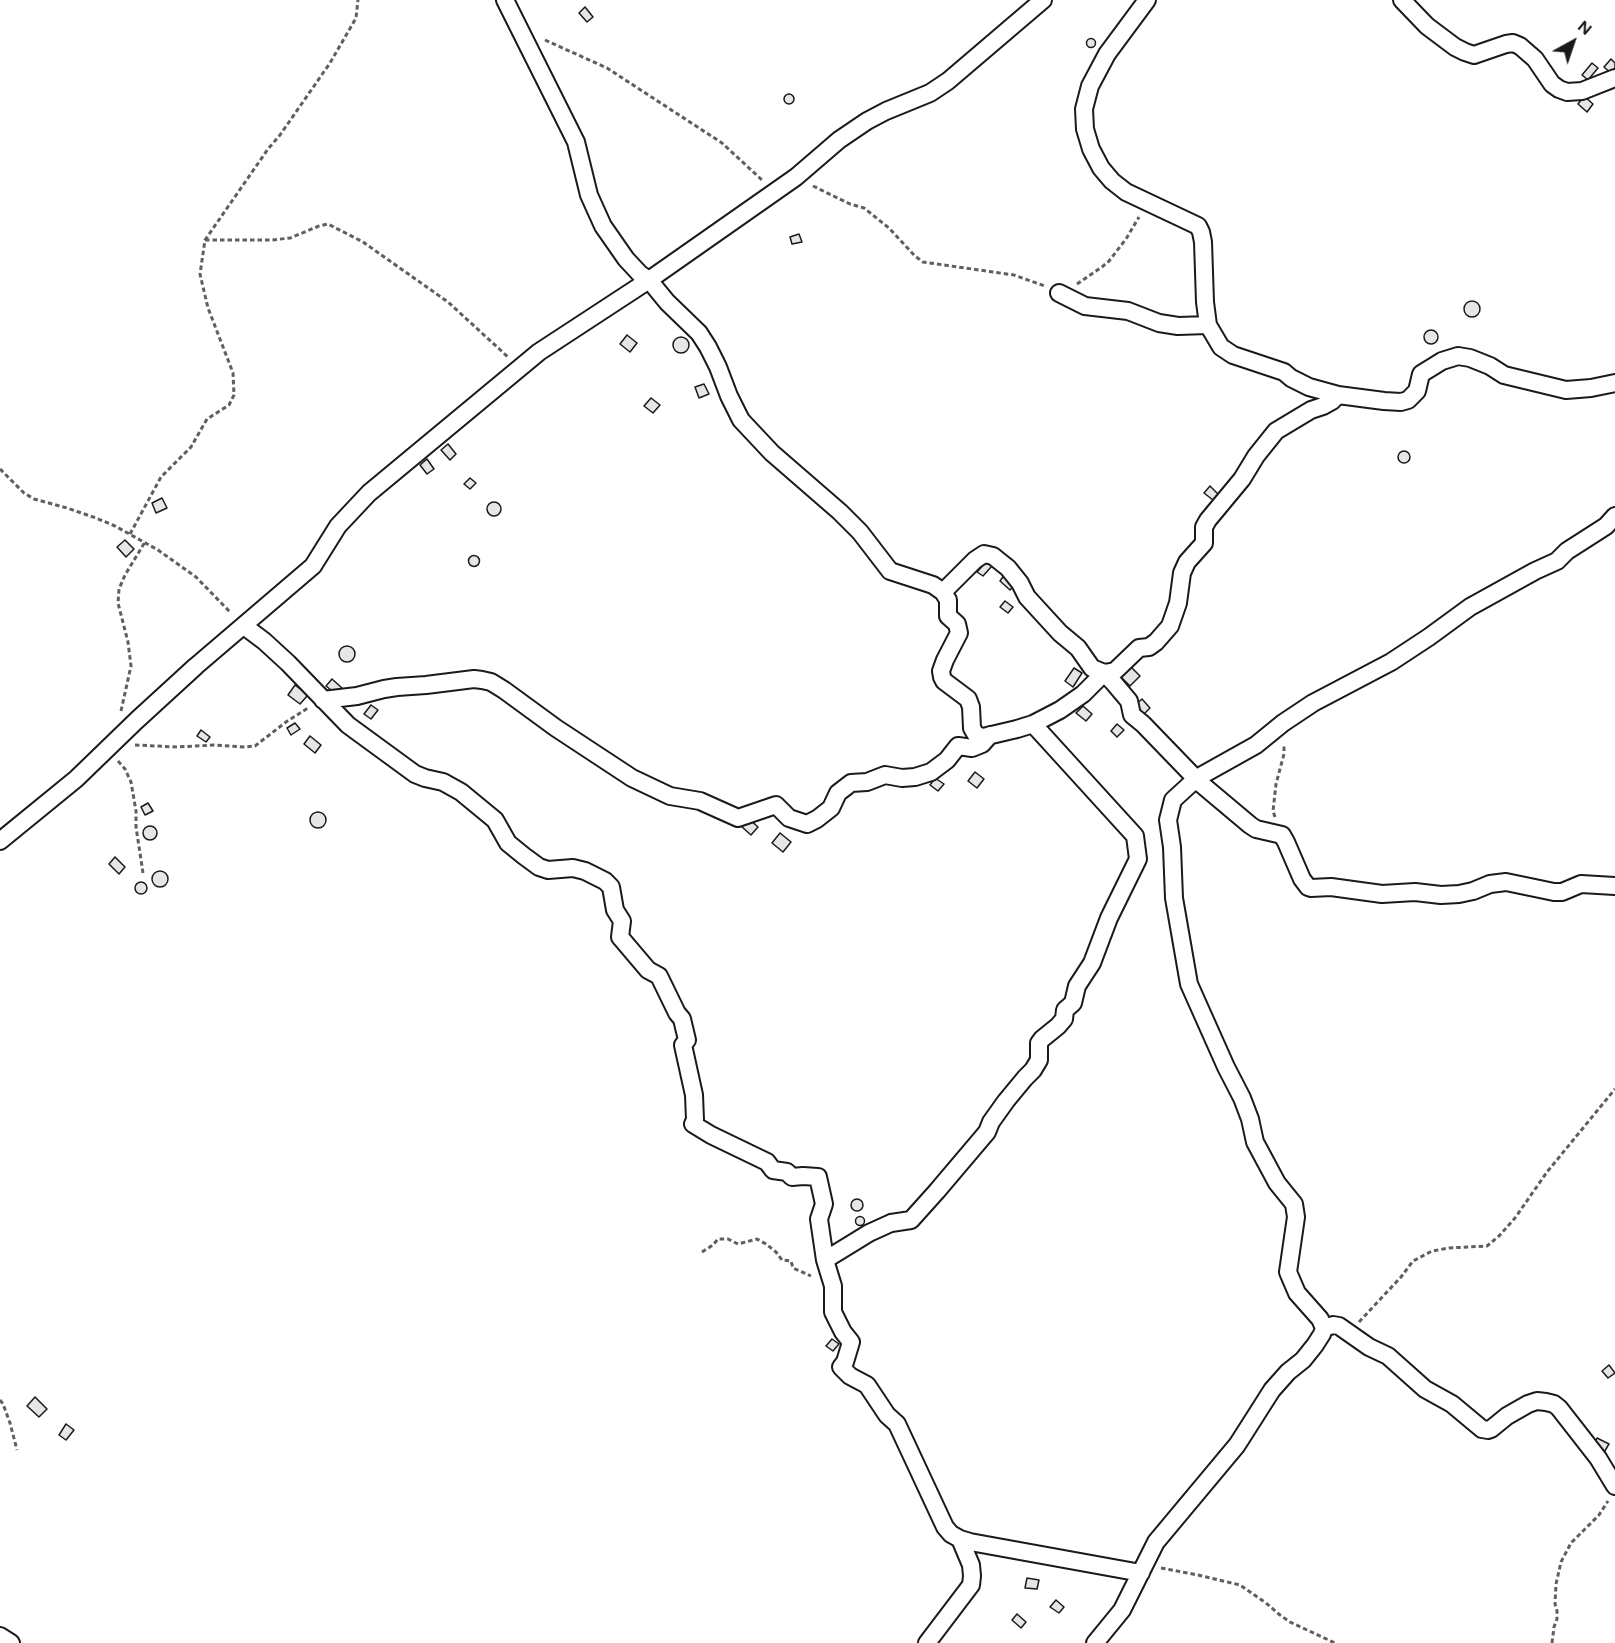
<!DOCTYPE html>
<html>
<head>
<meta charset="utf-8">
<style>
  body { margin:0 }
  #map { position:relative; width:1615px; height:1643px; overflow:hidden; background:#fff; font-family:Figtree,sans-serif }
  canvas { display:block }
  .north { position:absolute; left:1543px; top:12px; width:60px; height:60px; -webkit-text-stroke:4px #fff; paint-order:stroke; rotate:40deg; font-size:16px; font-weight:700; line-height:24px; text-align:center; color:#1a1a1a }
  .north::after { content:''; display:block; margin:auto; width:21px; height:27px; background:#1a1a1a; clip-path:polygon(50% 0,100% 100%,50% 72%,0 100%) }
</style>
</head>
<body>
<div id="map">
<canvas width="1615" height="1643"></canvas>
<div class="north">N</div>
</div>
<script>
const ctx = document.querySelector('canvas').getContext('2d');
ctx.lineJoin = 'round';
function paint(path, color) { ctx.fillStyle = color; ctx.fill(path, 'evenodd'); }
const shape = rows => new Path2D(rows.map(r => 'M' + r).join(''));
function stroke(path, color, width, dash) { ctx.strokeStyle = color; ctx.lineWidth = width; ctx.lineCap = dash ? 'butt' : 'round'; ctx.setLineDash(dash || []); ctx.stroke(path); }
const building = shape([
  [585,7,593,17,587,22,579,13,585,7],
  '1086.5 43a4.5 4.5 0 1 1 9 0a4.5 4.5 0 1 1-9 0Z',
  [1611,59,1615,63,1615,75,1614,76,1604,67,1611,59],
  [1592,63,1598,68,1588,80,1582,75,1592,63],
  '784 99a5 5 0 1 1 10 0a5 5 0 1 1-10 0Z',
  [1584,96,1593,104,1587,112,1578,104,1584,96],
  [799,234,802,242,792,244,790,237,799,234],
  '1464 309a8 8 0 1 1 16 0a8 8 0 1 1-16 0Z',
  '1424 337a7 7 0 1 1 14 0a7 7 0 1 1-14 0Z',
  [627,335,637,343,630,352,620,344,627,335],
  '673 345a8 8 0 1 1 16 0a8 8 0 1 1-16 0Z',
  [704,384,709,394,699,398,695,387,704,384],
  [651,398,660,405,653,413,644,406,651,398],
  [448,444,456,454,450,460,441,450,448,444],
  '1398 457a6 6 0 1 1 12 0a6 6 0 1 1-12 0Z',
  [427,459,434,469,427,474,420,465,427,459],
  [470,478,476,483,470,489,464,484,470,478],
  [1210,486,1218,494,1213,500,1204,493,1210,486],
  [162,498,167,508,156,513,152,503,162,498],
  '487 509a7 7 0 1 1 14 0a7 7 0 1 1-14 0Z',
  [125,540,134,549,126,557,117,547,125,540],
  '468.5 561a5.5 5.5 0 1 1 11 0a5.5 5.5 0 1 1-11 0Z',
  [987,561,992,566,983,576,977,572,987,561],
  [1005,574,1016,583,1010,590,1000,581,1005,574],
  [1005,601,1013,607,1008,613,1000,607,1005,601],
  '339 654a8 8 0 1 1 16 0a8 8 0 1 1-16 0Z',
  [1130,666,1140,676,1130,686,1120,676,1130,666],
  [1074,668,1082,673,1073,687,1065,681,1074,668],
  [332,679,342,688,336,694,326,686,332,679],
  [295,685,308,695,300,704,288,695,295,685],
  [1142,699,1150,708,1142,716,1133,707,1142,699],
  [371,705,378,710,371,719,364,714,371,705],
  [1083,706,1092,714,1086,721,1076,713,1083,706],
  [295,723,300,729,291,735,287,728,295,723],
  [1117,724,1124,730,1117,737,1111,731,1117,724],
  [201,730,210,737,206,742,197,736,201,730],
  [310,736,321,745,315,753,304,744,310,736],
  [975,772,984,779,977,788,968,781,975,772],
  [935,778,944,784,938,791,930,785,935,778],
  [148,803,153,811,145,815,141,807,148,803],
  '310 820a8 8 0 1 1 16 0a8 8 0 1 1-16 0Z',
  [749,819,758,827,751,835,742,827,749,819],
  '143 833a7 7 0 1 1 14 0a7 7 0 1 1-14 0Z',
  [780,833,791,842,783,852,772,843,780,833],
  [115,857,125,867,119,874,109,864,115,857],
  '152 879a8 8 0 1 1 16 0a8 8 0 1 1-16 0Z',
  '135 888a6 6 0 1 1 12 0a6 6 0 1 1-12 0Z',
  '851 1205a6 6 0 1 1 12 0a6 6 0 1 1-12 0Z',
  '855.5 1221a4.5 4.5 0 1 1 9 0a4.5 4.5 0 1 1-9 0Z',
  [832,1339,839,1344,833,1351,826,1346,832,1339],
  [1609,1365,1615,1373,1608,1378,1602,1371,1609,1365],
  [35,1397,47,1409,39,1417,27,1406,35,1397],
  [66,1424,74,1430,66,1440,59,1435,66,1424],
  [1597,1438,1609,1444,1603,1454,1592,1448,1597,1438],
  [1027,1578,1039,1580,1037,1589,1025,1588,1027,1578],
  [1056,1600,1064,1607,1059,1613,1050,1607,1056,1600],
  [1017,1614,1026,1622,1021,1628,1012,1620,1017,1614]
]);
paint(building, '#e6e6e6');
stroke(building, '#1a1a1a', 1.5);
const street = shape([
  [505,0,576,142,589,195,603,226,626,259,640,274,649,280,667,302,699,333,708,347,718,367,729,396,741,420,772,453,840,512,860,532,890,571,933,585,943,592,948,600,948,616,957,624,959,633,945,660,941,671,942,677,944,681,968,699,971,707,972,728,976,735,983,737,1017,729,1033,724,1060,710,1083,694,1104,673,1115,671,1139,648,1149,647,1156,642,1170,626,1178,603,1182,573,1187,562,1204,543,1204,527,1208,520,1242,479,1256,456,1276,431,1311,410,1323,406,1332,401,1338,395],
  [1147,0,1107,54,1090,86,1084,109,1085,129,1091,149,1101,168,1112,181,1126,192,1198,226,1201,232,1203,242,1205,302,1208,325,1221,347,1233,355,1284,372,1291,378,1309,387,1338,395,1384,401,1401,402,1408,400,1417,391,1421,374,1442,361,1458,356,1470,358,1490,366,1504,375,1566,390,1591,388,1615,383],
  [1402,0,1427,26,1455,47,1465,52,1474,55,1506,44,1513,43,1520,46,1535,59,1552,84,1559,89,1567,92,1582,91,1615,78],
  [1059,293,1085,306,1128,311,1159,323,1178,326,1208,325],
  [943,592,975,560,984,554,993,556,1008,568,1020,583,1027,597,1060,633,1078,648,1092,668,1104,673,1113,682,1129,701,1132,715,1143,724,1200,783,1250,825,1256,829,1282,835,1286,842,1302,879,1308,887,1311,888,1331,887,1382,894,1415,892,1441,895,1459,894,1473,891,1490,884,1506,882,1554,892,1562,892,1581,884,1615,886],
  [244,626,264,641,288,663,348,725,415,774,425,778,443,782,461,792,495,820,508,843,524,856,539,867,548,870,573,868,585,871,605,881,611,887,615,910,622,921,620,937,648,970,659,976,677,1013,682,1019,687,1040,683,1045,694,1095,695,1120,693,1124,711,1135,767,1162,773,1170,787,1172,792,1177,803,1176,818,1177,824,1204,819,1219,825,1260,833,1286,833,1312,843,1332,851,1342,845,1362,841,1367,850,1376,867,1385,887,1415,897,1424,945,1527,951,1534,960,1539,970,1542,1141,1573],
  [323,700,357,696,384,689,397,687,426,685,474,679,482,680,491,682,504,690,556,728,632,778,670,796,700,801,738,818,776,805,789,818,807,824,817,819,831,808,838,793,851,783,867,782,885,775,902,778,915,777,931,772,947,760,958,746,972,748,982,744,990,735],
  [0,841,76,779,137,720,196,666,313,566,338,526,369,493,539,352,649,280,796,177,839,140,867,121,886,111,930,93,948,81,1043,0],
  [825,1260,869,1233,891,1223,911,1220,937,1191,987,1132,991,1122,1006,1101,1025,1078,1033,1070,1039,1060,1039,1043,1042,1039,1058,1026,1064,1019,1065,1010,1073,1003,1077,986,1092,963,1109,918,1138,859,1135,836,1033,724],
  [1324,1328,1333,1325,1339,1326,1369,1347,1388,1356,1425,1389,1452,1404,1482,1429,1488,1430,1491,1429,1507,1416,1528,1404,1537,1401,1546,1402,1554,1404,1559,1408,1598,1458,1615,1486],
  [0,1636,11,1643],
  [927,1643,971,1585,972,1576,971,1565,960,1539],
  [1095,1643,1122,1610,1156,1542,1237,1445,1272,1390,1288,1372,1303,1360,1315,1345,1322,1334,1324,1328,1320,1319,1297,1293,1288,1272,1296,1217,1294,1204,1277,1183,1255,1142,1250,1119,1242,1098,1226,1067,1189,984,1174,898,1172,847,1168,820,1173,800,1197,778,1256,745,1283,723,1313,703,1391,662,1429,637,1470,607,1535,571,1557,561,1567,551,1606,526,1615,516]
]);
stroke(street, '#1a1a1a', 20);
stroke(shape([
  [545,40,607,68,722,143,762,180],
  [813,186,850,204,864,208,889,228,915,256,923,262,1014,275,1045,286],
  [205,240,272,240,290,238,319,226,328,224,363,242,448,302,508,357],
  [1077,284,1102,267,1109,261,1126,239,1139,217],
  [0,469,24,493,34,499,67,508,96,518,115,526,158,550,196,577,231,613],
  [130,534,161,477,191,447,207,419,229,405,234,395,233,373,208,308,200,274,205,240,268,149,280,135,330,63,356,18,358,0],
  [121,711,131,666,128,642,118,603,119,589,125,575,145,542],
  [135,745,177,747,214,745,245,747,255,746,286,722,308,708],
  [118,761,125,769,131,782,136,811,136,827,143,873],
  [1275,817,1273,811,1276,784,1284,754,1284,744],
  [702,1252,713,1245,718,1239,728,1239,738,1244,757,1239,766,1244,776,1252,782,1260,791,1261,793,1268,811,1276],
  [1359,1322,1401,1277,1413,1261,1432,1251,1449,1248,1487,1246,1499,1236,1515,1218,1547,1172,1615,1089],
  [0,1400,3,1404,10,1423,17,1450],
  [1161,1568,1198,1575,1240,1585,1266,1603,1280,1615,1290,1622,1335,1643],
  [1552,1643,1554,1627,1557,1619,1557,1611,1555,1604,1556,1584,1561,1562,1571,1543,1599,1515,1608,1501]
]), '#5f5f5f', 3, [4.5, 3]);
stroke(street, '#fff', 16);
</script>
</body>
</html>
